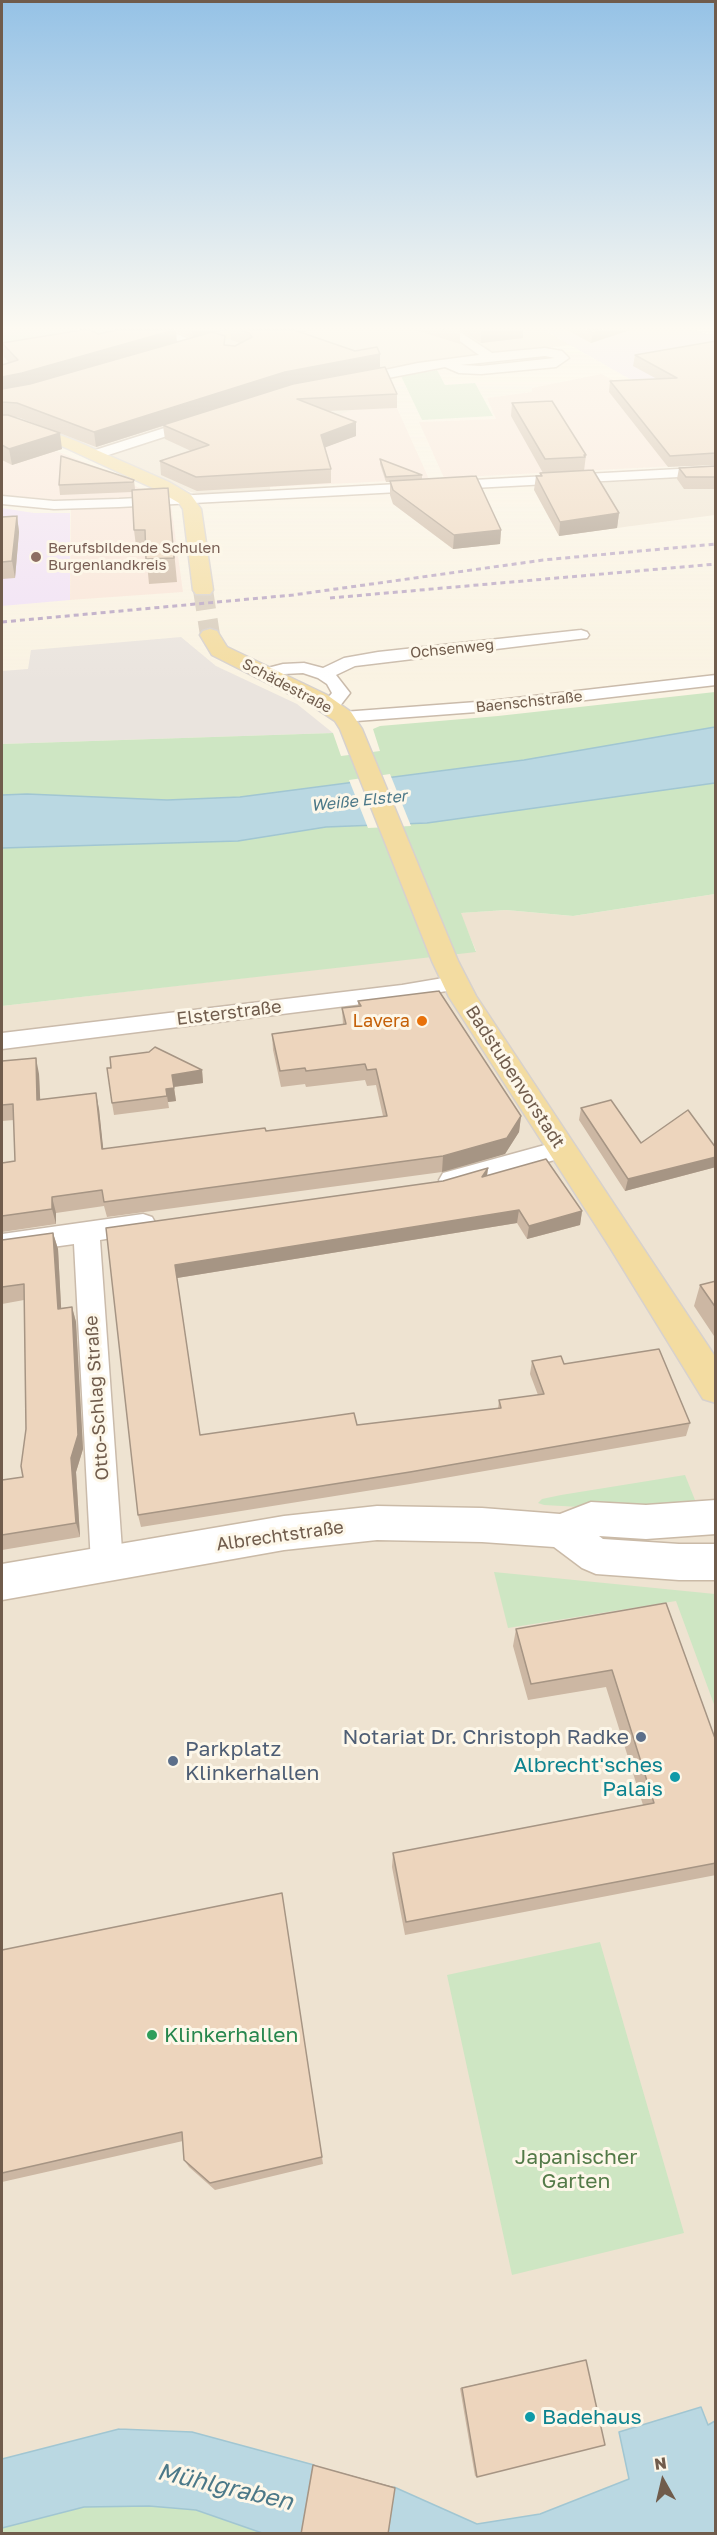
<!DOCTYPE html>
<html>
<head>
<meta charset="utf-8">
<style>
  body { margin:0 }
  #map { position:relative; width:717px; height:2535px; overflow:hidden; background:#faf3e3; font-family:"Golos Text",sans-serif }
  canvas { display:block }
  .frame { position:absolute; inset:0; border:3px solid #705c4c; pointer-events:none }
  .north { position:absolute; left:633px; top:2451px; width:60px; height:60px; -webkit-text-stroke:4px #fdf7e9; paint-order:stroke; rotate:352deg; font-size:16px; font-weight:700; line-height:24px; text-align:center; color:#705c4c }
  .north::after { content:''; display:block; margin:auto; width:21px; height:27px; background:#705c4c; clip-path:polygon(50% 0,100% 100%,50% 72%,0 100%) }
</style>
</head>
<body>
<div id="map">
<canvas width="717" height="2535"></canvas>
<div class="frame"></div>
<div class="north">N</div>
</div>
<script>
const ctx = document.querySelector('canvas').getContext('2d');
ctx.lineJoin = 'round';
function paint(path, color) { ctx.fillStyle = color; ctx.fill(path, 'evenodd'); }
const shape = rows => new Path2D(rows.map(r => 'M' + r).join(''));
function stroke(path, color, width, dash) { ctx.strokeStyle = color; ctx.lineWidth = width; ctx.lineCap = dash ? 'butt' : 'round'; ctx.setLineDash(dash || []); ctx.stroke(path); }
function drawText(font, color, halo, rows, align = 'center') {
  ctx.font = font + ' "Golos Text",sans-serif'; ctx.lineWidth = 6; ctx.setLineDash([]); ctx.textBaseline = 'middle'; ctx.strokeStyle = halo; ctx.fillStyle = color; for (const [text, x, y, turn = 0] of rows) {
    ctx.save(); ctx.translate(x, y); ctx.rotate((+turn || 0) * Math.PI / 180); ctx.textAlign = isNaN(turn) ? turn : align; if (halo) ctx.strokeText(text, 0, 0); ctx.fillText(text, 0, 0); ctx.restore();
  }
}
paint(shape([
  [122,330,544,330,571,345,472,356,349,378,356,409,270,487,270,490,202,494,191,492,2,410,2,346],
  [715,476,715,515,617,528,592,483],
  [715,894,715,2533,2,2533,2,1006,476,951,460,913,506,910,573,916]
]), '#eee3d1');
paint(shape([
  [601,374,623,385,715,464,444,478,419,422,496,419,487,398,532,392,532,388],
  [397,408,429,479,270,487,232,453,355,409],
  [2,431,19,444,59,452,111,473,171,505,183,592,70,600,71,501,2,495]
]), '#f9e5d8');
paint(shape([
  [181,637,216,666,297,704,333,733,2,744,2,671,28,669,31,650]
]), '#eae4de');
paint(shape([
  [544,330,693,330,715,336,715,386,649,390],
  [2,508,34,513,70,513,70,600,2,606]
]), '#f0e0f6');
paint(shape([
  [2,330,122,330,100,336,2,346],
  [437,370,445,385,475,383,493,416,422,420,401,376],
  [715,692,715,727,524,760,240,797,167,800,27,794,2,795,2,744,333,733,341,756,380,751,373,729,380,726,498,716],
  [715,783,715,894,573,916,506,910,461,913,476,952,2,1006,2,848,238,841,326,827,427,823],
  [685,1475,697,1505,633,1510,544,1505,538,1503,542,1499,561,1495],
  [494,1572,715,1594,715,1707,676,1601,508,1628],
  [600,1942,684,2233,512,2275,447,1975],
  [106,2506,149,2506,196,2510,265,2533,2,2534,2,2528,26,2521,84,2507]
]), '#cee6c3');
const water = shape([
  [715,727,715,783,427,823,326,827,238,841,2,848,2,795,27,794,167,800,240,797,524,760,715,727],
  [701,2407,708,2425,715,2421,715,2533,388,2534,394,2487,477,2524,540,2514,629,2479,619,2432,701,2407],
  [119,2429,192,2432,314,2465,302,2533,265,2534,196,2510,149,2506,84,2507,2,2528,2,2459,119,2429]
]);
paint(water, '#bad8e2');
stroke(water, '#a1c6d2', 1.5);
paint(shape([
  [390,774,411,826,368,828,349,780]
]), '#faf3e3');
stroke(shape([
  [203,590,210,635]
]), '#d8cdbd', 20, [20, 10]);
const street = shape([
  [160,330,168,330,200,344,198,346,190,346,160,334,160,330],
  [445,330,457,330,492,353,545,348,562,351,569,358,556,367,481,374,459,373,445,367,352,385,346,381,352,377,418,363,479,355,445,330],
  [545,356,555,358,481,366,460,365,545,356],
  [199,417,205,421,204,424,99,458,89,458,87,455,89,452,199,417],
  [716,467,716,475,119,507,54,509,2,504,2,496,54,501,119,499,716,467],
  [581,630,587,632,589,635,587,638,355,666,336,675,350,693,336,711,330,712,324,711,321,707,332,693,327,684,318,678,303,673,284,674,266,679,260,678,257,674,260,670,283,664,304,663,323,668,344,658,378,652,581,630],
  [716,675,716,685,490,711,343,722,337,721,334,717,337,713,343,712,490,701,716,675],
  [455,976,463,978,466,983,463,988,402,999,2,1049,2,1033,402,985,455,976],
  [563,1140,572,1143,576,1149,572,1155,452,1189,443,1187,439,1180,443,1173,563,1140],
  [143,1214,152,1217,156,1224,152,1231,100,1240,123,1564,118,1574,107,1578,96,1574,91,1564,74,1244,2,1254,2,1234,143,1214]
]);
const secondary = shape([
  [716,1500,716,1534,646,1539,599,1536,603,1539,679,1544,716,1544,716,1580,679,1580,596,1574,582,1568,554,1547,482,1542,377,1540,284,1550,2,1600,2,1564,284,1516,377,1506,482,1508,560,1514,591,1502,646,1505,716,1500]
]);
const primary = shape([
  [229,330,250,330,248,333,179,352,172,348,174,345,229,330],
  [2,418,19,420,76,441,169,482,191,495,201,509,213,590,210,594,196,594,193,590,183,509,179,503,157,490,64,447,11,428,2,428,2,418],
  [210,629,217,631,227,647,327,695,351,712,362,729,458,961,476,996,716,1358,716,1403,703,1399,609,1246,449,997,432,961,340,729,335,721,311,705,212,655,200,635,203,631,210,629]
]);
stroke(street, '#cabbab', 3);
stroke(secondary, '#cabaa7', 3);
stroke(primary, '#d7d1cd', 3);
paint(street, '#fff');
paint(secondary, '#fff');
paint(primary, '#f3dca1');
stroke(shape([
  [330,598,716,564],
  [2,622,293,595,543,560,716,544]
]), '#b7a3c2', 3, [5, 4]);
paint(shape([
  [176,330,224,330,214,332,225,345,235,346,240,343,231,340,230,330,311,330,302,332,380,368,397,394,397,408,328,411,356,422,356,436,325,447,331,469,331,483,197,491,161,475,160,461,191,451,165,439,163,426,96,447,20,418,15,417,62,449,12,465,2,460,2,365,9,363,4,357,2,343,98,334,177,342,191,338,176,331],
  [415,330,460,330,460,344],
  [460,330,523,330,523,338,481,343],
  [567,330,630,330,591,343],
  [716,341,716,465,668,467,609,392,610,381,657,379,633,366,635,355],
  [512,403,586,455,584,471,619,513,617,528,559,536,534,490,536,476,540,476,540,473,543,473,511,416],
  [380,459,422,475,422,479,501,530,500,544,453,549,393,504,390,495,390,482,386,482,380,464],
  [716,466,716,489,684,489,677,479,679,468],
  [134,480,135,489,168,488,177,582,149,584,146,553,137,554,134,530,132,492,60,495,59,485],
  [17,516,19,532,15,578,2,579,2,517],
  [358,1001,521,1116,519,1132,505,1154,442,1172,107,1217,104,1206,56,1213,56,1224,2,1232,2,1163,15,1161,14,1120,2,1121,2,1061,39,1074,40,1100,99,1109,103,1149,266,1131,383,1116,376,1085,367,1086,365,1080,306,1087,305,1084,281,1087,273,1050,272,1034,343,1025,342,1008,358,1006],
  [202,1070,203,1083,174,1087,176,1101,168,1102,169,1108,114,1115,112,1103],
  [581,1108,641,1143,716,1148,716,1167,625,1191,579,1120],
  [488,1168,487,1176,582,1211,580,1225,527,1239,517,1223,177,1278,200,1435,357,1425,498,1409,499,1400,538,1395,530,1374,532,1361,564,1364,690,1423,686,1436,410,1484,141,1527,138,1515,106,1228,443,1181],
  [53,1233,58,1249,61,1308,72,1307,76,1322,83,1449,76,1472,80,1537,2,1550,2,1480,23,1477,26,1429,24,1300,2,1304,2,1240],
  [716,1281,716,1339,694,1306,700,1285],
  [666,1603,716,1741,716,1875,405,1935,392,1867,393,1853,643,1805,606,1687,528,1700,513,1646,516,1629],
  [282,1893,323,2164,215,2190,189,2167,184,2160,183,2141,2,2182,2,1950],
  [586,2360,477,2477,475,2476,460,2388]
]), '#ccb7a3');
paint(shape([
  [176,330,177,343,2,392,2,377],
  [192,330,224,330,193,338],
  [281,330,311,330,282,339],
  [481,330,523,330,523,338,481,343],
  [602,330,630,330,591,343,593,333],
  [380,354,380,368,285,387,96,447,94,432,285,372],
  [356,422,356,436,321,449,321,435],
  [60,433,62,449,12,465,9,449],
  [619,513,617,528,559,536,560,522],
  [17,516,19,532,15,578,12,561],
  [501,530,500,544,453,549,454,535],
  [36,1058,39,1074,41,1116,37,1100],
  [202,1070,203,1083,173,1087,172,1075],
  [174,1088,176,1101,168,1102,166,1089],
  [96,1093,99,1109,105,1165,102,1149],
  [521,1116,519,1132,505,1154,442,1172,443,1156],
  [716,1157,716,1167,625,1191,628,1179],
  [488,1168,486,1182,482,1177],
  [52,1197,56,1213,56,1224,52,1209],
  [519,1210,517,1223,177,1278,175,1265],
  [582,1211,580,1225,527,1239,529,1226],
  [53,1233,58,1249,62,1324,58,1309],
  [72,1307,76,1322,83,1449,76,1472,80,1537,76,1523,71,1458],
  [313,2465,394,2487,395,2488]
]), '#a69584');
const building = shape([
  [82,330,90,330,98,334,117,330,174,330,22,373,2,377,2,365,18,360,2,343,82,330],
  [240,330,294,330,355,351,377,347,380,354,285,372,94,432,17,403,2,402,2,389,30,384,212,332,225,336,224,345,235,346,252,337,249,333,240,330],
  [587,330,602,330,593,333,587,330],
  [716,341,716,453,670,456,610,381,677,378,635,355,716,341],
  [385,367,397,394,297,399,356,422,321,435,331,469,196,477,160,461,209,445,163,425,293,384,385,367],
  [552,401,586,455,584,455,585,457,545,459,512,403,552,401],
  [2,415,8,415,60,433,9,449,2,445,2,415],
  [61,456,134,480,133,482,59,485,61,456],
  [380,459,422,475,386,477,380,459],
  [716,466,716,477,686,477,679,468,716,466],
  [593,470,619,513,560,522,536,476,542,476,540,473,593,470],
  [476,476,501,530,454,535,393,490,390,481,476,476],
  [168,488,174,558,146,559,145,530,134,530,132,490,168,488],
  [17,516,12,561,2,562,2,517,17,516],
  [439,991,521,1116,507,1138,443,1156,104,1202,102,1190,52,1197,52,1209,2,1216,2,1163,15,1161,13,1104,2,1105,2,1061,36,1058,37,1100,96,1093,102,1149,265,1128,266,1131,387,1116,376,1069,367,1070,365,1064,306,1071,305,1068,280,1071,272,1034,346,1024,342,1008,361,1006,358,1001,439,991],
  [155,1047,202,1070,172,1075,174,1088,166,1089,167,1096,112,1103,107,1068,111,1068,110,1057,149,1052,155,1047],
  [611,1100,641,1143,688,1110,716,1148,716,1157,628,1179,581,1108,611,1100],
  [546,1159,582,1211,529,1226,519,1210,175,1265,200,1435,354,1413,357,1425,501,1408,499,1400,544,1394,532,1361,561,1356,564,1364,659,1349,690,1423,410,1472,138,1515,106,1228,443,1181,488,1168,482,1177,546,1159],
  [53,1233,58,1309,72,1307,78,1435,71,1458,76,1523,2,1535,2,1480,23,1477,21,1466,26,1429,24,1284,2,1287,2,1240,53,1233],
  [716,1281,716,1308,700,1285,716,1281],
  [666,1603,716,1741,716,1863,406,1922,393,1853,654,1803,612,1670,531,1684,516,1629,666,1603],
  [282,1893,322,2157,210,2183,184,2160,182,2132,2,2173,2,1950,282,1893],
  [586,2360,605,2445,477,2477,462,2388,586,2360],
  [313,2465,395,2488,388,2534,301,2534,313,2465]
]);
paint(building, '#edd5bd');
stroke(building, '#a69584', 1.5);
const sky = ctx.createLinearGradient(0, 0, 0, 684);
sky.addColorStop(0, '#95c2e6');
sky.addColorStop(0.48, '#fdfaf2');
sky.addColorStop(1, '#fdfaf200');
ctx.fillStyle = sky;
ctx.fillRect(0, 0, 717, 684);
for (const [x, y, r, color] of [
  [36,557,6,"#8d6e63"],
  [422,1021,6,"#e8710a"],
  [641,1737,6,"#5c6f8a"],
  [173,1761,6,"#5c6f8a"],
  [675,1777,6,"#0f9aa8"],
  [152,2035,6,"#2e9e5b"],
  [530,2417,6,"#0f9aa8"]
]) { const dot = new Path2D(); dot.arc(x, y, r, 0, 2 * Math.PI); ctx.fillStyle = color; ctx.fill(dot); stroke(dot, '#fdf7e9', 2); }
drawText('15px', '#785e54', '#fdf7e9', [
  ["Berufsbildende Schulen",48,548],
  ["Burgenlandkreis",48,565]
], 'left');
drawText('15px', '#705c4c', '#fdf7e9', [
  ["Ochsenweg",452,649,-6],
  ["Schädestraße",287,686,28],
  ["Baenschstraße",529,702,-6]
]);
drawText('italic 16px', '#4b7888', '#fdf7e9', [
  ["Weiße Elster",359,801,-6]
]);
drawText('18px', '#705c4c', '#fdf7e9', [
  ["Elsterstraße",229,1013,-7],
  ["Badstubenvorstadt",515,1077,57],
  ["Otto-Schlag Straße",97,1398,-94],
  ["Albrechtstraße",280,1536,-8]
]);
drawText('18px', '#c56008', '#fdf7e9', [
  ["Lavera",410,1021]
], 'right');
drawText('21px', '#4e5e75', '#fdf7e9', [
  ["Notariat Dr. Christoph Radke",629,1737],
  ["Parkplatz",185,1749,"left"],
  ["Klinkerhallen",185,1773,"left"]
], 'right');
drawText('21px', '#0d838f', '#fdf7e9', [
  ["Albrecht'sches",663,1765],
  ["Palais",663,1789],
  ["Badehaus",542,2417,"left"]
], 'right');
drawText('21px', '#27864d', '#fdf7e9', [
  ["Klinkerhallen",164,2035]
], 'left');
drawText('21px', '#537a48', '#fdf7e9', [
  ["Japanischer",576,2157],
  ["Garten",576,2181]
]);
drawText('italic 24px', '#4b7888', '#fdf7e9', [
  ["Mühlgraben",225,2487,13]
]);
</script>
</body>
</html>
